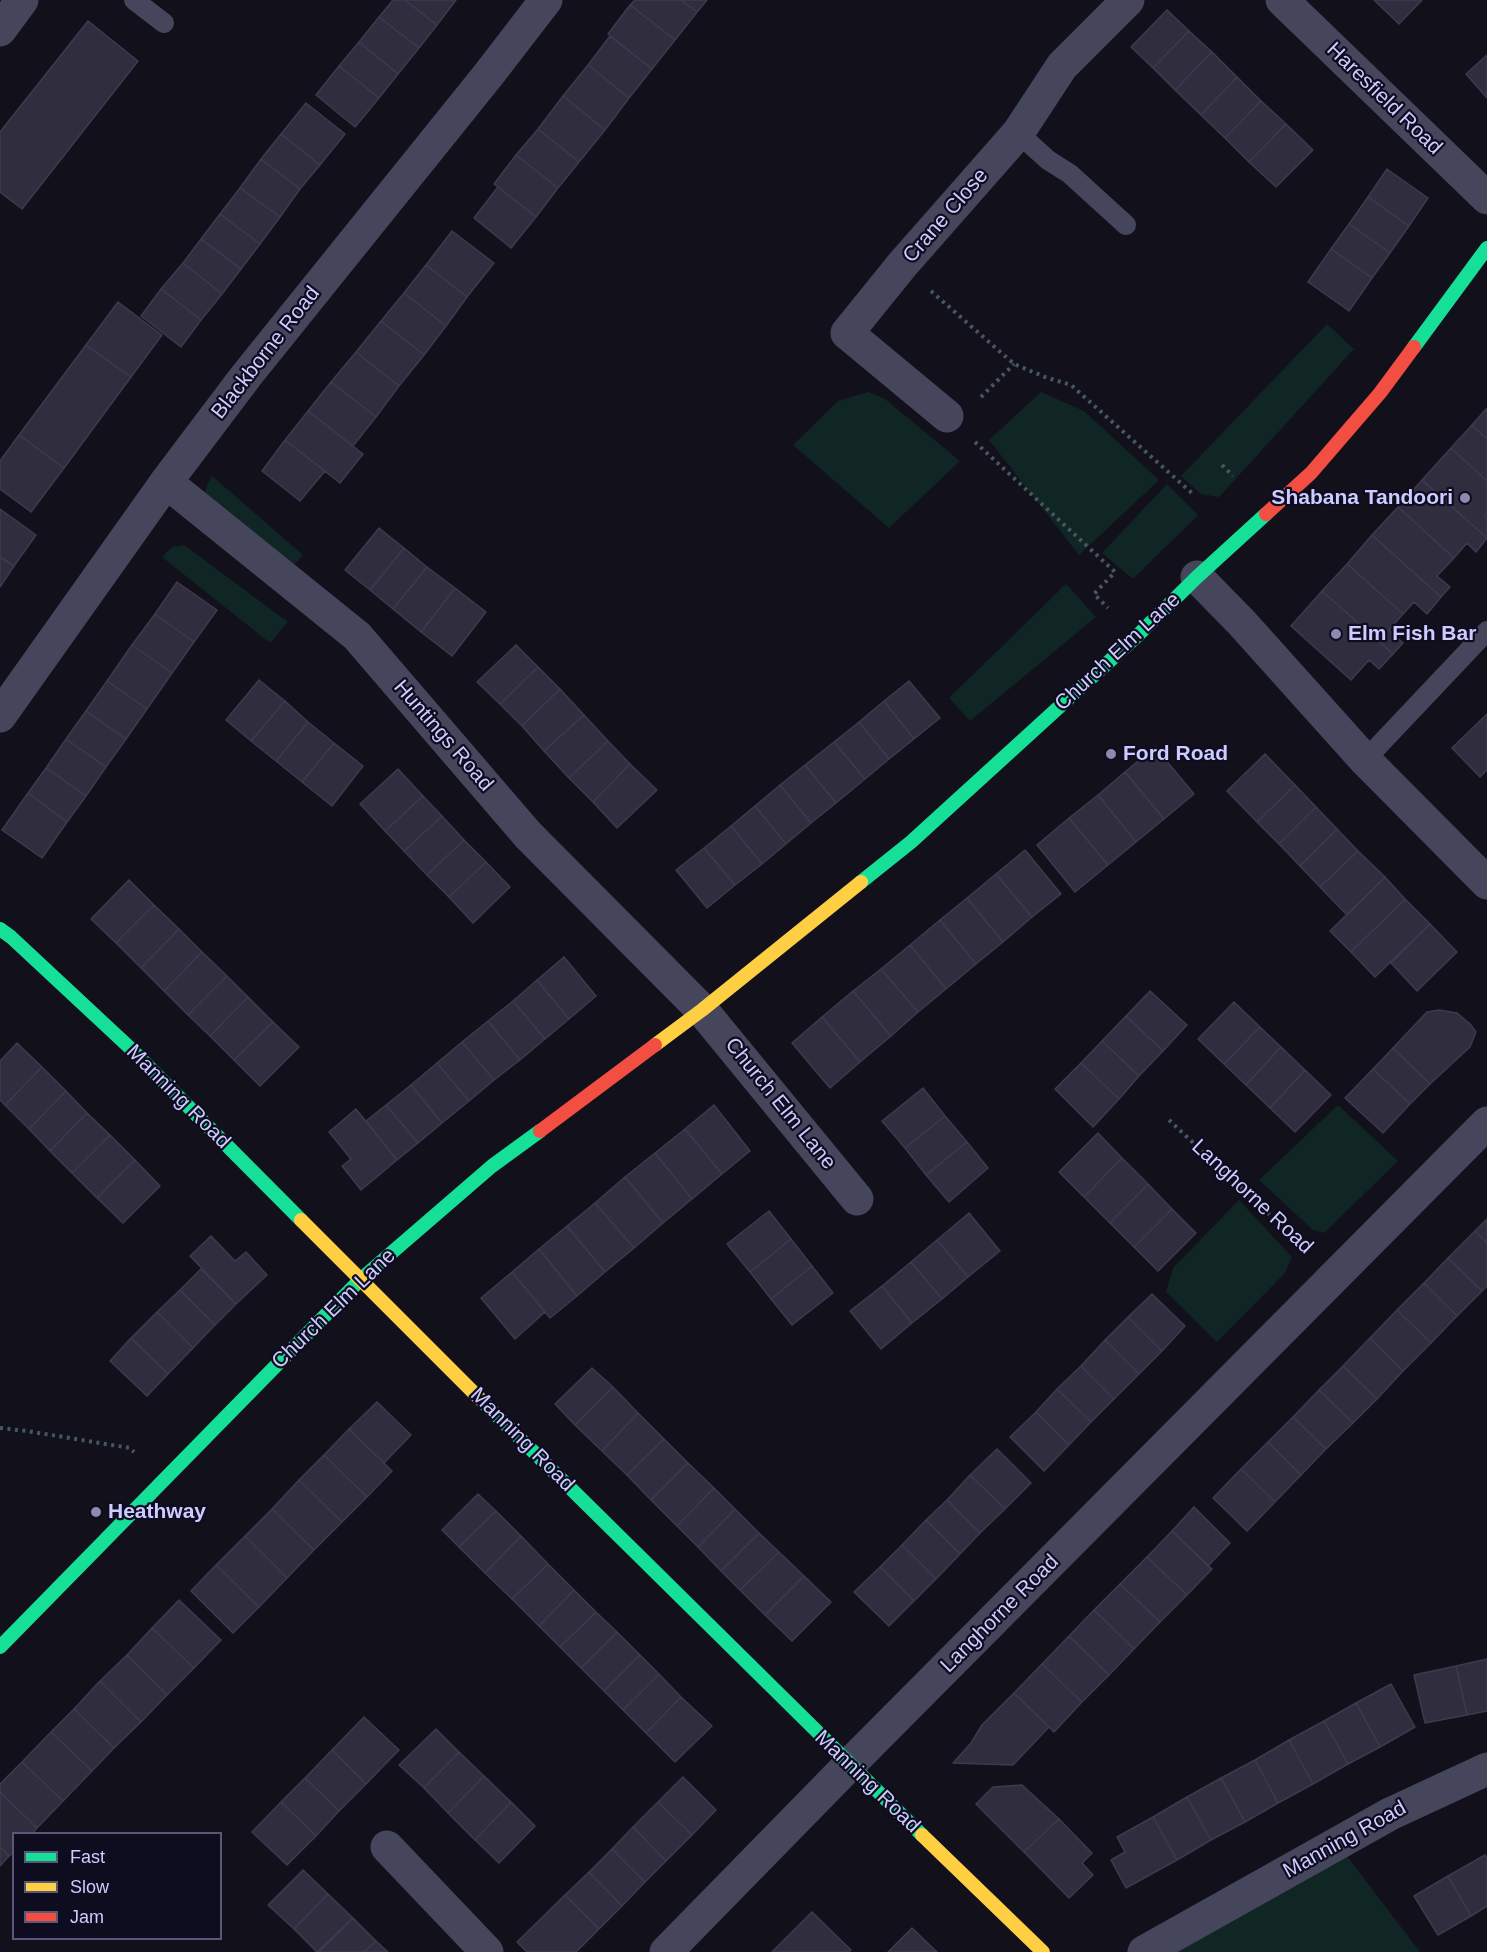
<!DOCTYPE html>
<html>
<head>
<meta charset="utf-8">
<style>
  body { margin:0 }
  #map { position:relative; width:1487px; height:1952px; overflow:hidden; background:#12101b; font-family:Arial,sans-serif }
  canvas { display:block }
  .legend { position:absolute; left:12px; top:1832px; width:210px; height:108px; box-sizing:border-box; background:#0e0c1f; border:2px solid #5a5879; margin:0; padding:8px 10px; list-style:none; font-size:18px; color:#cdcbff }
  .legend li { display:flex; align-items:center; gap:12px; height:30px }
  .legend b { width:30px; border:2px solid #5a5879 }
</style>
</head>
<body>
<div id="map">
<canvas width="1487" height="1952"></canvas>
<ul class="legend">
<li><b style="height:8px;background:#16e098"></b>Fast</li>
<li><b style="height:8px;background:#ffcf43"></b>Slow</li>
<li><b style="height:8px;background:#f24e42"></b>Jam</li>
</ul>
</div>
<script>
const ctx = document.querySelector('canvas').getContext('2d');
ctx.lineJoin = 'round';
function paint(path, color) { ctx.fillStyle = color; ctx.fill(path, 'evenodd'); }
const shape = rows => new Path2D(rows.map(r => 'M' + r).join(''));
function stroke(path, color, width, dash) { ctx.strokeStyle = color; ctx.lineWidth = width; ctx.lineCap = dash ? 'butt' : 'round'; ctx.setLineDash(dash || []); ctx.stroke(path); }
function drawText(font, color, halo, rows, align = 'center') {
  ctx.font = font + ' Arial,sans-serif'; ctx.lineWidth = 4.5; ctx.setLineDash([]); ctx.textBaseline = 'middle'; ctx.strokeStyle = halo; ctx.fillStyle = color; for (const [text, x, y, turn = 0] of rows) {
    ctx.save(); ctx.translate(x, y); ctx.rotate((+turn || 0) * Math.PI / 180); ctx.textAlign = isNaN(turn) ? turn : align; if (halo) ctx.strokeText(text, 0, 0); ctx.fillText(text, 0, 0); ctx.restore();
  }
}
paint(shape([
  [1327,324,1354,349,1219,497,1201,494,1181,476],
  [868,392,885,399,960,461,889,528,793,445,838,401],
  [1041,392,1084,411,1159,480,1079,555,989,440],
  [212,476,303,555,288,572,204,497,207,485],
  [1167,484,1198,515,1133,579,1102,553],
  [184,545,288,622,270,643,162,557,172,547],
  [1066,584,1096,617,970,721,949,698],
  [1338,1105,1398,1161,1324,1233,1313,1230,1259,1180],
  [1239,1200,1292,1257,1285,1273,1217,1342,1166,1292,1173,1268],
  [1344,1852,1420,1952,1160,1952]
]), '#102625');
const building = shape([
  [393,0,405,0,437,25,419,48,379,17,393,0],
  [405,0,456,0,437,25,405,0],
  [635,0,681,0,697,12,675,40,630,5,635,0],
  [681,0,707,0,697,12,681,0],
  [1374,0,1422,0,1399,24,1374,0],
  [630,5,675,40,652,69,608,34,630,5],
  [1167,10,1189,31,1153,68,1131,47,1167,10],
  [379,17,419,48,398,74,359,42,379,17],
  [88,21,138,61,22,209,0,192,0,132,88,21],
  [1189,31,1212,52,1175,90,1153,68,1189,31],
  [610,36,652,69,629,98,588,65,610,36],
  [359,42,398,74,379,98,339,66,359,42],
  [1212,52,1237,77,1201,115,1175,90,1212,52],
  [1487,55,1487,98,1466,74,1487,55],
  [588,65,629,98,605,130,563,96,588,65],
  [339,66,379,98,355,127,316,95,339,66],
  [1237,77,1261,101,1225,138,1201,115,1237,77],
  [563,96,605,130,579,162,538,129,563,96],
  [1261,101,1286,124,1249,162,1225,138,1261,101],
  [306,103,345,134,320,165,281,134,306,103],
  [1286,124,1313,150,1276,187,1249,162,1286,124],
  [538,129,579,162,558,188,516,155,538,129],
  [281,134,320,165,300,189,261,159,281,134],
  [516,155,558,188,536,217,494,184,516,155],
  [261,159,300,189,280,217,240,188,261,159],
  [1387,169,1428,198,1409,226,1368,197,1387,169],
  [498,187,536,217,511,248,474,218,498,187],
  [240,188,280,217,260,244,220,214,240,188],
  [1368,197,1409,226,1390,253,1349,224,1368,197],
  [220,214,260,244,241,269,201,239,220,214],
  [1349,224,1390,253,1372,278,1331,249,1349,224],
  [452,231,494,263,467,297,426,265,452,231],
  [201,239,241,269,222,294,183,263,201,239],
  [1331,249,1372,278,1349,311,1308,282,1331,249],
  [183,263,222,294,201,320,161,289,183,263],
  [426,265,467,297,446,326,404,293,426,265],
  [161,289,201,320,181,347,141,316,161,289],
  [404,293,446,326,424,355,381,321,404,293],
  [118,302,162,335,131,377,86,345,118,302],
  [381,321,424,355,399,386,356,352,381,321],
  [86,345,131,377,64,468,19,435,86,345],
  [356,352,399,386,376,417,331,382,356,352],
  [331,382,376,417,353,446,308,411,331,382],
  [1487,408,1487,439,1472,425,1487,408],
  [308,411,363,454,340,483,285,440,308,411],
  [1472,425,1487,439,1487,481,1451,448,1472,425],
  [19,435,64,468,31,512,0,489,0,461,19,435],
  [285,440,325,471,300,501,262,471,285,440],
  [1451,448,1487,481,1487,515,1485,517,1487,519,1487,538,1422,480,1451,448],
  [1422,480,1487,538,1476,552,1467,543,1454,558,1398,507,1422,480],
  [1398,507,1454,558,1437,576,1450,587,1441,597,1372,535,1398,507],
  [0,509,36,535,14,566,0,557,0,509],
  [379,528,404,548,370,590,345,570,379,528],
  [1372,535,1441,597,1427,614,1414,602,1403,614,1347,564,1372,535],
  [404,548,427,567,393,609,370,590,404,548],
  [0,557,14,566,0,587,0,557],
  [1347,564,1403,614,1389,630,1403,643,1393,654,1322,591,1347,564],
  [427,567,455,588,421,632,393,609,427,567],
  [177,582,217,610,194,642,155,614,177,582],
  [455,588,486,612,452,656,421,632,455,588],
  [1322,591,1393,654,1379,669,1369,660,1351,680,1291,626,1322,591],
  [155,614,194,642,172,673,132,645,155,614],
  [132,645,172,673,147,709,107,681,132,645],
  [516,645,538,667,500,704,477,682,516,645],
  [538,667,560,689,522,726,500,704,538,667],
  [259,680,285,701,251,741,226,720,259,680],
  [107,681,147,709,126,739,86,711,107,681],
  [909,681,940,718,914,739,884,701,909,681],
  [560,689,584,715,544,751,522,726,560,689],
  [285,701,308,722,276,761,251,741,285,701],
  [884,701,914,739,889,759,859,722,884,701],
  [86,711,126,739,106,767,66,739,86,711],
  [1487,714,1487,770,1480,777,1452,748,1487,714],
  [584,715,608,741,569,778,544,751,584,715],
  [308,722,334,743,302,782,276,761,308,722],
  [859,722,889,759,865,779,834,742,859,722],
  [66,739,106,767,86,796,46,768,66,739],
  [608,741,630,764,593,802,569,778,608,741],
  [834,742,865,779,836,803,805,765,834,742],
  [334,743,363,766,332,806,302,782,334,743],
  [1155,747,1194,794,1164,819,1125,772,1155,747],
  [1265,754,1295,785,1257,822,1227,791,1265,754],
  [630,764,657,790,617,828,593,802,630,764],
  [805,765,836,803,811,823,780,785,805,765],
  [46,768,86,796,67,822,28,793,46,768],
  [398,769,423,796,385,831,360,804,398,769],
  [1125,772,1164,819,1136,842,1098,795,1125,772],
  [780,785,811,823,786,844,755,806,780,785],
  [1295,785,1316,807,1279,844,1257,822,1295,785],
  [28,793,67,822,42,858,2,830,28,793],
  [1098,795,1136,842,1108,865,1069,818,1098,795],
  [423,796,442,816,404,851,385,831,423,796],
  [755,806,786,844,762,864,731,826,755,806],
  [1316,807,1337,829,1300,866,1279,844,1316,807],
  [442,816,464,840,427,875,404,851,442,816],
  [1069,818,1108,865,1075,892,1037,845,1069,818],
  [731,826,762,864,735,885,704,848,731,826],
  [1337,829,1358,851,1320,887,1300,866,1337,829],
  [464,840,486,862,449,897,427,875,464,840],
  [704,848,735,885,707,908,676,870,704,848],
  [1025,850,1061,894,1032,917,996,874,1025,850],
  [1358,851,1385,877,1347,915,1320,887,1358,851],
  [486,862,510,887,473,923,449,897,486,862],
  [996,874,1032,917,1003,942,967,898,996,874],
  [1385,877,1405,899,1351,952,1330,931,1385,877],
  [129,880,154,905,116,943,91,919,129,880],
  [967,898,1003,942,976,964,940,920,967,898],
  [1405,899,1430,924,1375,977,1351,952,1405,899],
  [154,905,179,929,141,968,116,943,154,905],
  [940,920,976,964,946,989,910,945,940,920],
  [1430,924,1457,952,1417,991,1391,963,1430,924],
  [179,929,202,952,164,991,141,968,179,929],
  [910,945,946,989,918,1012,881,969,910,945],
  [202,952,227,976,188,1015,164,991,202,952],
  [564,957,596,996,569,1019,537,980,564,957],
  [881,969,918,1012,891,1036,853,991,881,969],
  [227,976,248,997,210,1036,188,1015,227,976],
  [537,980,569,1019,545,1039,513,1001,537,980],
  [853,991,891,1036,860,1062,822,1017,853,991],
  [1150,991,1187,1025,1163,1051,1126,1016,1150,991],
  [248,997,273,1022,234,1060,210,1036,248,997],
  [513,1001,545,1039,520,1060,488,1021,513,1001],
  [1234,1002,1260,1027,1224,1064,1198,1039,1234,1002],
  [1439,1010,1457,1013,1470,1024,1476,1032,1470,1047,1430,1084,1393,1048,1427,1012,1439,1010],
  [1126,1016,1163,1051,1139,1076,1102,1041,1126,1016],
  [822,1017,860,1062,830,1088,792,1043,822,1017],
  [488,1021,520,1060,494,1080,462,1042,488,1021],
  [273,1022,299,1047,260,1086,234,1060,273,1022],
  [1260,1027,1281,1047,1246,1085,1224,1064,1260,1027],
  [1102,1041,1139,1076,1119,1099,1081,1063,1102,1041],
  [462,1042,494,1080,469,1101,437,1063,462,1042],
  [17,1043,42,1067,5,1105,0,1100,0,1061,17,1043],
  [1281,1047,1305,1070,1270,1108,1246,1085,1281,1047],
  [1393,1048,1430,1084,1410,1104,1373,1069,1393,1048],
  [437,1063,469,1101,442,1123,411,1085,437,1063],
  [1081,1063,1119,1099,1093,1127,1055,1089,1081,1063],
  [42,1067,66,1091,29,1129,5,1105,42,1067],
  [1373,1069,1410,1104,1383,1133,1345,1098,1373,1069],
  [1305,1070,1331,1095,1295,1132,1270,1108,1305,1070],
  [411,1085,442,1123,418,1143,386,1105,411,1085],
  [923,1088,945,1116,905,1148,882,1121,923,1088],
  [66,1091,87,1113,50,1151,29,1129,66,1091],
  [386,1105,418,1143,397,1160,366,1121,386,1105],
  [714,1105,750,1151,722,1174,685,1129,714,1105],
  [356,1109,397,1160,361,1190,342,1166,351,1159,329,1132,356,1109],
  [87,1113,110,1135,72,1173,50,1151,87,1113],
  [945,1116,967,1142,926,1175,905,1148,945,1116],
  [685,1129,722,1174,692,1199,655,1153,685,1129],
  [1098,1133,1122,1158,1084,1197,1059,1172,1098,1133],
  [110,1135,135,1160,97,1198,72,1173,110,1135],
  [967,1142,988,1168,949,1202,926,1175,967,1142],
  [655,1153,692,1199,663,1223,625,1177,655,1153],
  [1122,1158,1148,1184,1110,1223,1084,1197,1122,1158],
  [135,1160,160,1186,123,1223,97,1198,135,1160],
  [625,1177,663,1223,634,1248,595,1203,625,1177],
  [1148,1184,1172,1209,1134,1247,1110,1223,1148,1184],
  [595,1203,634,1248,605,1272,567,1226,595,1203],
  [1172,1209,1196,1233,1158,1271,1134,1247,1172,1209],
  [769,1211,791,1239,750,1272,727,1244,769,1211],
  [969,1213,1000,1251,968,1277,937,1240,969,1213],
  [1487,1219,1487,1243,1475,1231,1487,1219],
  [567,1226,605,1272,577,1296,539,1249,567,1226],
  [1475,1231,1487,1243,1487,1286,1482,1291,1448,1258,1475,1231],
  [211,1236,235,1261,246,1252,267,1275,236,1304,190,1256,211,1236],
  [791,1239,812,1266,771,1299,750,1272,791,1239],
  [937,1240,968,1277,942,1299,911,1262,937,1240],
  [539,1249,577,1296,550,1318,512,1272,539,1249],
  [1448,1258,1482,1291,1457,1316,1424,1283,1448,1258],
  [911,1262,942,1299,912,1323,882,1286,911,1262],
  [812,1266,833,1293,792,1325,771,1299,812,1266],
  [201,1269,236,1304,215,1325,180,1290,201,1269],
  [512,1272,545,1312,515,1339,481,1298,512,1272],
  [1424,1283,1457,1316,1431,1343,1397,1310,1424,1283],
  [882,1286,912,1323,881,1349,850,1311,882,1286],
  [180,1290,215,1325,193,1348,157,1312,180,1290],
  [1152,1294,1185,1326,1162,1351,1128,1317,1152,1294],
  [1397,1310,1431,1343,1403,1371,1370,1338,1397,1310],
  [157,1312,193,1348,168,1374,131,1338,157,1312],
  [1128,1317,1162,1351,1139,1374,1105,1340,1128,1317],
  [131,1338,168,1374,147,1396,110,1361,131,1338],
  [1370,1338,1403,1371,1377,1399,1343,1366,1370,1338],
  [1105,1340,1139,1374,1114,1399,1081,1366,1105,1340],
  [1081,1366,1114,1399,1091,1422,1057,1389,1081,1366],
  [1343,1366,1377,1399,1353,1423,1319,1390,1343,1366],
  [592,1368,613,1387,575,1425,555,1404,592,1368],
  [613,1387,638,1413,602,1451,575,1425,613,1387],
  [1057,1389,1091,1422,1069,1445,1036,1412,1057,1389],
  [1319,1390,1353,1423,1326,1449,1293,1417,1319,1390],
  [377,1402,411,1435,384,1463,349,1429,377,1402],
  [1036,1412,1069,1445,1044,1471,1010,1437,1036,1412],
  [638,1413,664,1439,627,1475,602,1451,638,1413],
  [1293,1417,1326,1449,1301,1475,1268,1442,1293,1417],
  [349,1429,392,1471,367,1497,324,1455,349,1429],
  [664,1439,688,1463,651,1500,627,1475,664,1439],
  [1268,1442,1301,1475,1275,1502,1241,1469,1268,1442],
  [997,1449,1031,1483,1005,1509,970,1475,997,1449],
  [324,1455,367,1497,342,1522,299,1480,324,1455],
  [688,1463,714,1488,677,1526,651,1500,688,1463],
  [1241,1469,1275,1502,1247,1531,1213,1498,1241,1469],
  [970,1475,1005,1509,980,1533,947,1500,970,1475],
  [299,1480,342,1522,314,1550,272,1509,299,1480],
  [714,1488,735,1509,698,1547,677,1526,714,1488],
  [478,1494,496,1511,459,1547,442,1530,478,1494],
  [947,1500,980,1533,960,1554,926,1520,947,1500],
  [1194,1507,1230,1543,1208,1566,1172,1531,1194,1507],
  [272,1509,314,1550,287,1578,245,1536,272,1509],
  [735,1509,759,1533,721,1571,698,1547,735,1509],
  [496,1511,521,1536,485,1573,459,1547,496,1511],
  [926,1520,960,1554,936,1579,902,1545,926,1520],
  [1172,1531,1212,1569,1187,1595,1147,1557,1172,1531],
  [759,1533,779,1552,740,1590,721,1571,759,1533],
  [245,1536,287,1578,259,1607,216,1565,245,1536],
  [521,1536,548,1564,512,1599,485,1573,521,1536],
  [902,1545,936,1579,914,1601,880,1567,902,1545],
  [779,1552,804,1576,765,1615,740,1590,779,1552],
  [1147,1557,1187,1595,1160,1622,1120,1584,1147,1557],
  [548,1564,574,1590,539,1626,512,1599,548,1564],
  [216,1565,259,1607,233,1633,191,1591,216,1565],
  [880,1567,914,1601,889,1626,854,1592,880,1567],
  [804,1576,831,1602,792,1641,765,1615,804,1576],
  [1120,1584,1160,1622,1134,1649,1094,1610,1120,1584],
  [574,1590,596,1612,560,1647,539,1626,574,1590],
  [179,1600,221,1640,194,1668,152,1628,179,1600],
  [1094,1610,1134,1649,1109,1675,1069,1636,1094,1610],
  [596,1612,617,1632,581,1668,560,1647,596,1612],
  [152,1628,194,1668,167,1695,127,1655,152,1628],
  [617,1632,640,1655,604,1691,581,1668,617,1632],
  [1069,1636,1109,1675,1082,1702,1042,1664,1069,1636],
  [127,1655,167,1695,141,1722,100,1681,127,1655],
  [640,1655,659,1674,623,1710,604,1691,640,1655],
  [1487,1659,1487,1711,1467,1715,1456,1666,1487,1659],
  [1042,1664,1082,1702,1054,1732,1014,1693,1042,1664],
  [1456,1666,1467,1715,1425,1723,1414,1675,1456,1666],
  [659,1674,681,1697,646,1733,623,1710,659,1674],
  [100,1681,141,1722,114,1748,74,1709,100,1681],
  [1391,1684,1415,1727,1380,1747,1356,1703,1391,1684],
  [1014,1693,1049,1727,1013,1765,953,1763,971,1743,982,1725,1014,1693],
  [681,1697,712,1726,675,1762,646,1733,681,1697],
  [1356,1703,1380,1747,1348,1764,1324,1721,1356,1703],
  [74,1709,114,1748,92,1771,51,1732,74,1709],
  [364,1717,399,1750,366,1784,332,1750,364,1717],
  [1324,1721,1348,1764,1313,1784,1289,1740,1324,1721],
  [436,1729,459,1752,424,1788,399,1765,436,1729],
  [51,1732,92,1771,63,1801,22,1762,51,1732],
  [1289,1740,1313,1784,1278,1803,1255,1760,1289,1740],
  [332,1750,366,1784,339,1811,305,1778,332,1750],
  [459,1752,484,1776,448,1813,424,1788,459,1752],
  [1255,1760,1278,1803,1245,1822,1221,1778,1255,1760],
  [22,1762,63,1801,37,1828,0,1792,0,1784,22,1762],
  [484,1776,511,1802,475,1840,448,1813,484,1776],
  [683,1777,716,1810,692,1835,658,1802,683,1777],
  [305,1778,339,1811,316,1836,281,1802,305,1778],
  [1221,1778,1245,1822,1211,1840,1187,1797,1221,1778],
  [1022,1785,1059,1819,1024,1852,976,1804,993,1787,1022,1785],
  [0,1792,37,1828,32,1834,14,1834,14,1852,9,1856,0,1847,0,1792],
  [1187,1797,1211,1840,1177,1860,1153,1817,1187,1797],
  [281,1802,316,1836,287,1865,252,1832,281,1802],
  [511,1802,535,1826,499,1863,475,1840,511,1802],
  [658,1802,692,1835,666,1861,633,1827,658,1802],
  [1153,1817,1177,1860,1126,1888,1111,1860,1125,1852,1117,1837,1153,1817],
  [1059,1819,1092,1853,1082,1863,1093,1875,1069,1898,1024,1852,1059,1819],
  [633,1827,666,1861,645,1882,612,1849,633,1827],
  [0,1847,9,1856,0,1866,0,1847],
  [612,1849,645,1882,622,1906,589,1872,612,1849],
  [1485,1855,1487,1858,1487,1906,1471,1916,1448,1876,1485,1855],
  [303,1870,328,1894,294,1929,268,1905,303,1870],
  [589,1872,622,1906,599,1929,565,1895,589,1872],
  [1448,1876,1471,1916,1438,1935,1414,1896,1448,1876],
  [328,1894,353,1918,317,1952,294,1929,328,1894],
  [565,1895,599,1929,576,1952,527,1952,517,1942,565,1895],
  [812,1912,851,1950,849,1952,772,1952,812,1912],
  [353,1918,376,1941,364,1952,319,1952,353,1918],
  [912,1928,937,1952,888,1952,912,1928],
  [376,1941,388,1952,364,1952,376,1941]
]);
paint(building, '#302e3e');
stroke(building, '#3d3a50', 1.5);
stroke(shape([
  [931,291,1014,364,1045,377,1071,385,1193,494],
  [981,397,1014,364],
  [975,442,1115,572,1094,594,1108,608],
  [1222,465,1233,476],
  [1169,1120,1305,1248],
  [0,1428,27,1431,130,1448,134,1452]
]), '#475762', 4, [3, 4.5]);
stroke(shape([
  [134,0,164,23],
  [1018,133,1048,160,1070,174,1126,225],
  [1365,760,1487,631]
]), '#45465c', 20);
stroke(shape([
  [1282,0,1487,198],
  [0,30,22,0],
  [947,416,847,333,902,265,1018,133,1062,66,1128,0],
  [166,482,357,636,528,835,702,1010,857,1199],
  [1197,577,1242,623,1365,760,1487,883],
  [0,716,166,482,246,376,489,74,546,0],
  [387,1847,487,1952],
  [666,1952,849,1765,1487,1123],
  [1144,1952,1390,1814,1487,1769]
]), '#45465c', 33);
stroke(shape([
  [1414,347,1487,248],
  [861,882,911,842,1137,636,1197,577,1266,514],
  [0,929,11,937,129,1047,301,1220],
  [480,1399,922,1835],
  [0,1647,360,1280,492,1166,540,1131]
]), '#16e098', 14);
stroke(shape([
  [655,1045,702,1010,861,882],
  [301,1220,480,1399],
  [922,1835,1043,1952]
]), '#ffcf43', 14);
stroke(shape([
  [1266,514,1311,473,1380,393,1414,347],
  [540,1131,655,1045]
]), '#f24e42', 14);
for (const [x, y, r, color] of [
  [1465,498,6,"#8c8aaf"],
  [1336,634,6,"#8c8aaf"],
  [1111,754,6,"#8c8aaf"],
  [96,1512,6,"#8c8aaf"]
]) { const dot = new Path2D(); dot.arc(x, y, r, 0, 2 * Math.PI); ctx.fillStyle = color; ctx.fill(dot); stroke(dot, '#0e0c1f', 2); }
drawText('21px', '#cdcbff', '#0e0c1f', [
  ["Haresfield Road",1384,99,44],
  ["Crane Close",946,216,-49],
  ["Blackborne Road",266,353,-52],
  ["Church Elm Lane",1118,652,-43],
  ["Huntings Road",443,736,49],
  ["Manning Road",178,1097,45],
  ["Church Elm Lane",780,1104,51],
  ["Langhorne Road",1252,1197,43],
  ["Church Elm Lane",334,1309,-44],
  ["Manning Road",522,1440,45],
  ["Langhorne Road",1000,1614,-45],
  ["Manning Road",867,1782,44],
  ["Manning Road",1345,1840,-29]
]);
drawText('bold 21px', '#cdcbff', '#0e0c1f', [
  ["Shabana Tandoori",1453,498,"right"],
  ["Elm Fish Bar",1348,634],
  ["Ford Road",1123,754],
  ["Heathway",108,1512]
], 'left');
</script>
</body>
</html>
